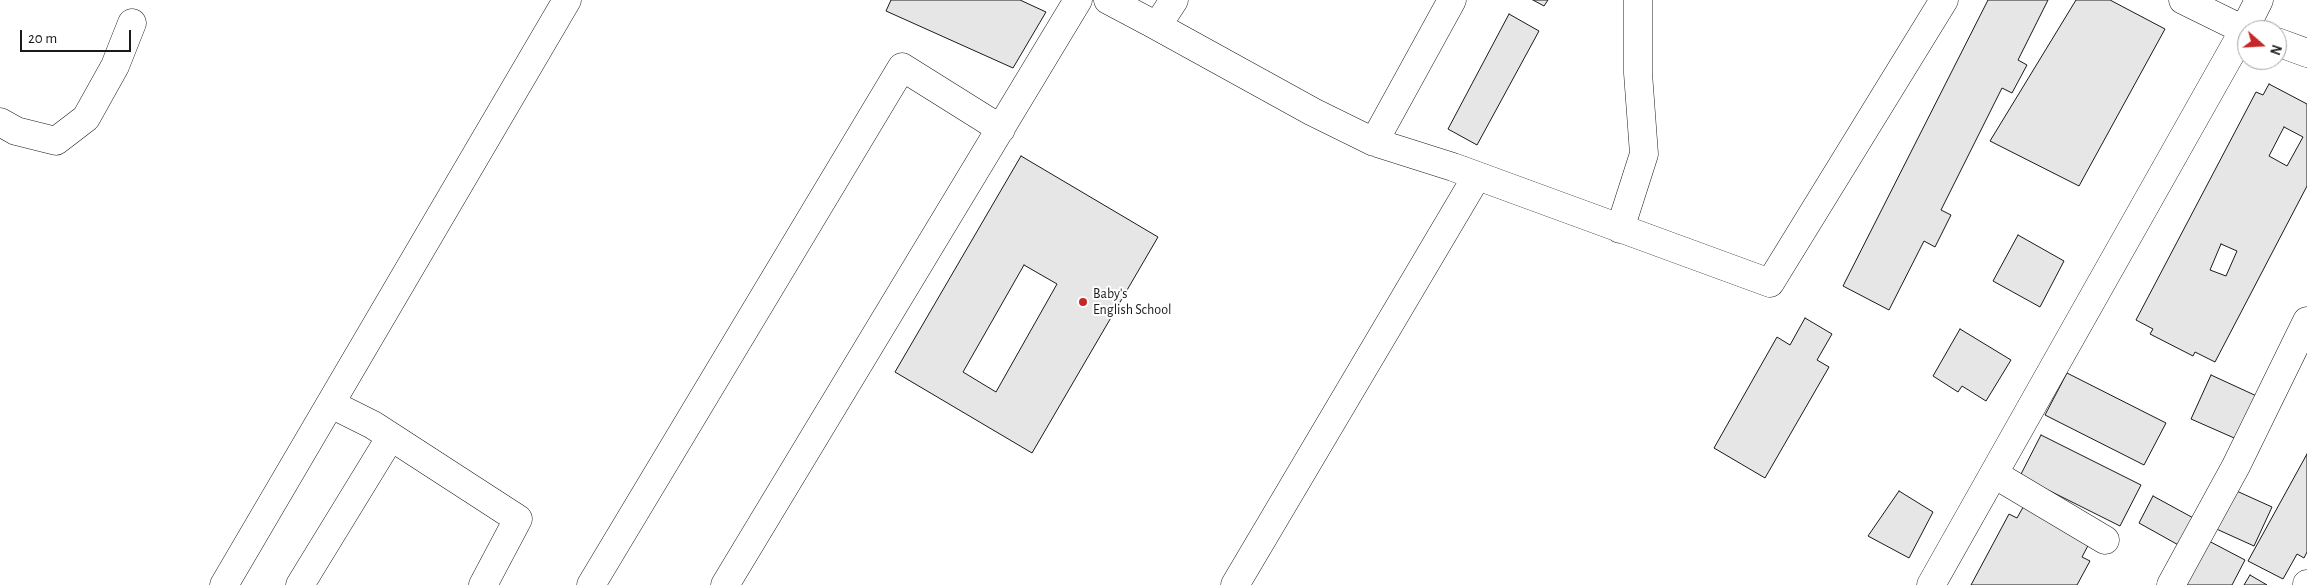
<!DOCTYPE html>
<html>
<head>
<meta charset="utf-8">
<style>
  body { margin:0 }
  #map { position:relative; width:2307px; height:585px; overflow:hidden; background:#fff; font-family:"Alegreya Sans",sans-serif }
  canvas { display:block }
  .north { position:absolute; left:2237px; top:20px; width:50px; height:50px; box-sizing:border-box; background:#fff; border:1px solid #a3a3a3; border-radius:50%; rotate:109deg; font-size:14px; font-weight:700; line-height:20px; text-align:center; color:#1a1a1a }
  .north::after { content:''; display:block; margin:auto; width:18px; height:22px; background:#c62828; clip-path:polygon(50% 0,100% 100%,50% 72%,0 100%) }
  .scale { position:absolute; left:20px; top:30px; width:111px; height:22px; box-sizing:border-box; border:2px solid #1a1a1a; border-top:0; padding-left:6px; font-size:15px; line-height:18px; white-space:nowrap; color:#1a1a1a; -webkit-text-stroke:4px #fff; paint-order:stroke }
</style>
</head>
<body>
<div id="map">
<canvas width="2307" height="585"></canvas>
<div class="north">N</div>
<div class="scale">20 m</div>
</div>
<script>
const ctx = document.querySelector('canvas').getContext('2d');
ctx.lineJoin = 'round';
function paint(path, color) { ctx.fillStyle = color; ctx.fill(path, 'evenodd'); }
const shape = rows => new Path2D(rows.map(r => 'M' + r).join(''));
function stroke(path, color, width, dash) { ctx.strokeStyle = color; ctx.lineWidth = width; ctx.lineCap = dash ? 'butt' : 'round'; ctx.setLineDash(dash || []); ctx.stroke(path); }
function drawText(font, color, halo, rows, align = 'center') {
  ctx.font = font + ' "Alegreya Sans",sans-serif'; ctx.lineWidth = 4; ctx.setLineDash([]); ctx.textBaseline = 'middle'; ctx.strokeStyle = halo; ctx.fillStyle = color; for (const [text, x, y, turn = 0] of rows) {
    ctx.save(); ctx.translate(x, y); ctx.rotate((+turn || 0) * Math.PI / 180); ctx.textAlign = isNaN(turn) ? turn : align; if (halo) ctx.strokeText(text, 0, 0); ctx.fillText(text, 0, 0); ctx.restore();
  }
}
const building = shape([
  [891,0,1020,0,1046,12,1013,68,886,11,891,0],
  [1533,0,1548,0,1544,6,1533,0],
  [1988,0,2048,0,2018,60,2027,65,2012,93,2002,88,1941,210,1951,215,1935,247,1924,241,1889,310,1843,286,1988,0],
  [2076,0,2110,0,2165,29,2079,186,1990,141,2076,0],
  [1509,14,1539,31,1477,145,1448,129,1509,14],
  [2269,84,2307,104,2307,186,2215,362,2195,352,2193,356,2150,334,2153,329,2136,320,2256,92,2263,95,2269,84],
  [2284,127,2303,137,2287,166,2269,156,2284,127],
  [2221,244,2237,251,2226,276,2210,270,2221,244],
  [1021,156,1158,237,1032,453,895,372,1021,156],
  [1024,265,1057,284,996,392,963,372,1024,265],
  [2018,235,2064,261,2040,307,1993,281,2018,235],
  [1805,318,1832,334,1817,360,1829,367,1765,478,1714,448,1777,337,1790,345,1805,318],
  [1960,329,2011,360,1986,401,1962,386,1958,392,1933,376,1960,329],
  [2067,373,2166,423,2144,465,2045,415,2067,373],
  [2211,375,2261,398,2241,441,2191,419,2211,375],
  [2041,435,2141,485,2120,526,2020,476,2041,435],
  [2307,454,2307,552,2304,558,2297,554,2283,579,2248,561,2307,454],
  [2230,488,2272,507,2254,546,2212,527,2230,488],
  [1899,491,1933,512,1909,558,1868,536,1899,491],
  [2153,496,2197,520,2182,547,2139,523,2153,496],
  [2026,502,2092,538,2082,557,2090,561,2077,585,1971,585,2009,514,2017,518,2026,502],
  [2205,539,2245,560,2232,585,2180,585,2205,539],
  [2250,575,2267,585,2244,585,2250,575]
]);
paint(building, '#e6e6e6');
stroke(building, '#1a1a1a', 1);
const minor = shape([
  [1108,0,1157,26],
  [1174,0,1157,26,1313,112,1374,142,1453,167,1770,283,1944,0],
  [2183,0,2244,30,2259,0],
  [2277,42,2307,53],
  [0,122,16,131,56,141,86,118,115,66,132,23],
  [1374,142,1452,0],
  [1620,229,1644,154,1638,73,1638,0],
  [331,404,373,425,518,519,483,585],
  [1994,474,2105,540],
  [224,585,567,0],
  [300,585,390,438],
  [591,585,902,67,1001,129],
  [725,585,1078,0],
  [1235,585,1477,176],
  [1931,585,2244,30,2247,31],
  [2171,585,2236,466,2307,321],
  [2307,585,2307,584]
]);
stroke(minor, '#1a1a1a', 29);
stroke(minor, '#fff', 28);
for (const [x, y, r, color] of [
  [1083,302,5,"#c62828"]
]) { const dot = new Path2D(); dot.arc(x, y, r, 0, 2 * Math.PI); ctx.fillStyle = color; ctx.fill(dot); stroke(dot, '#fff', 2); }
drawText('14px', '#1a1a1a', '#fff', [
  ["Baby's",1093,294],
  ["English School",1093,310]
], 'left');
</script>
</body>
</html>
